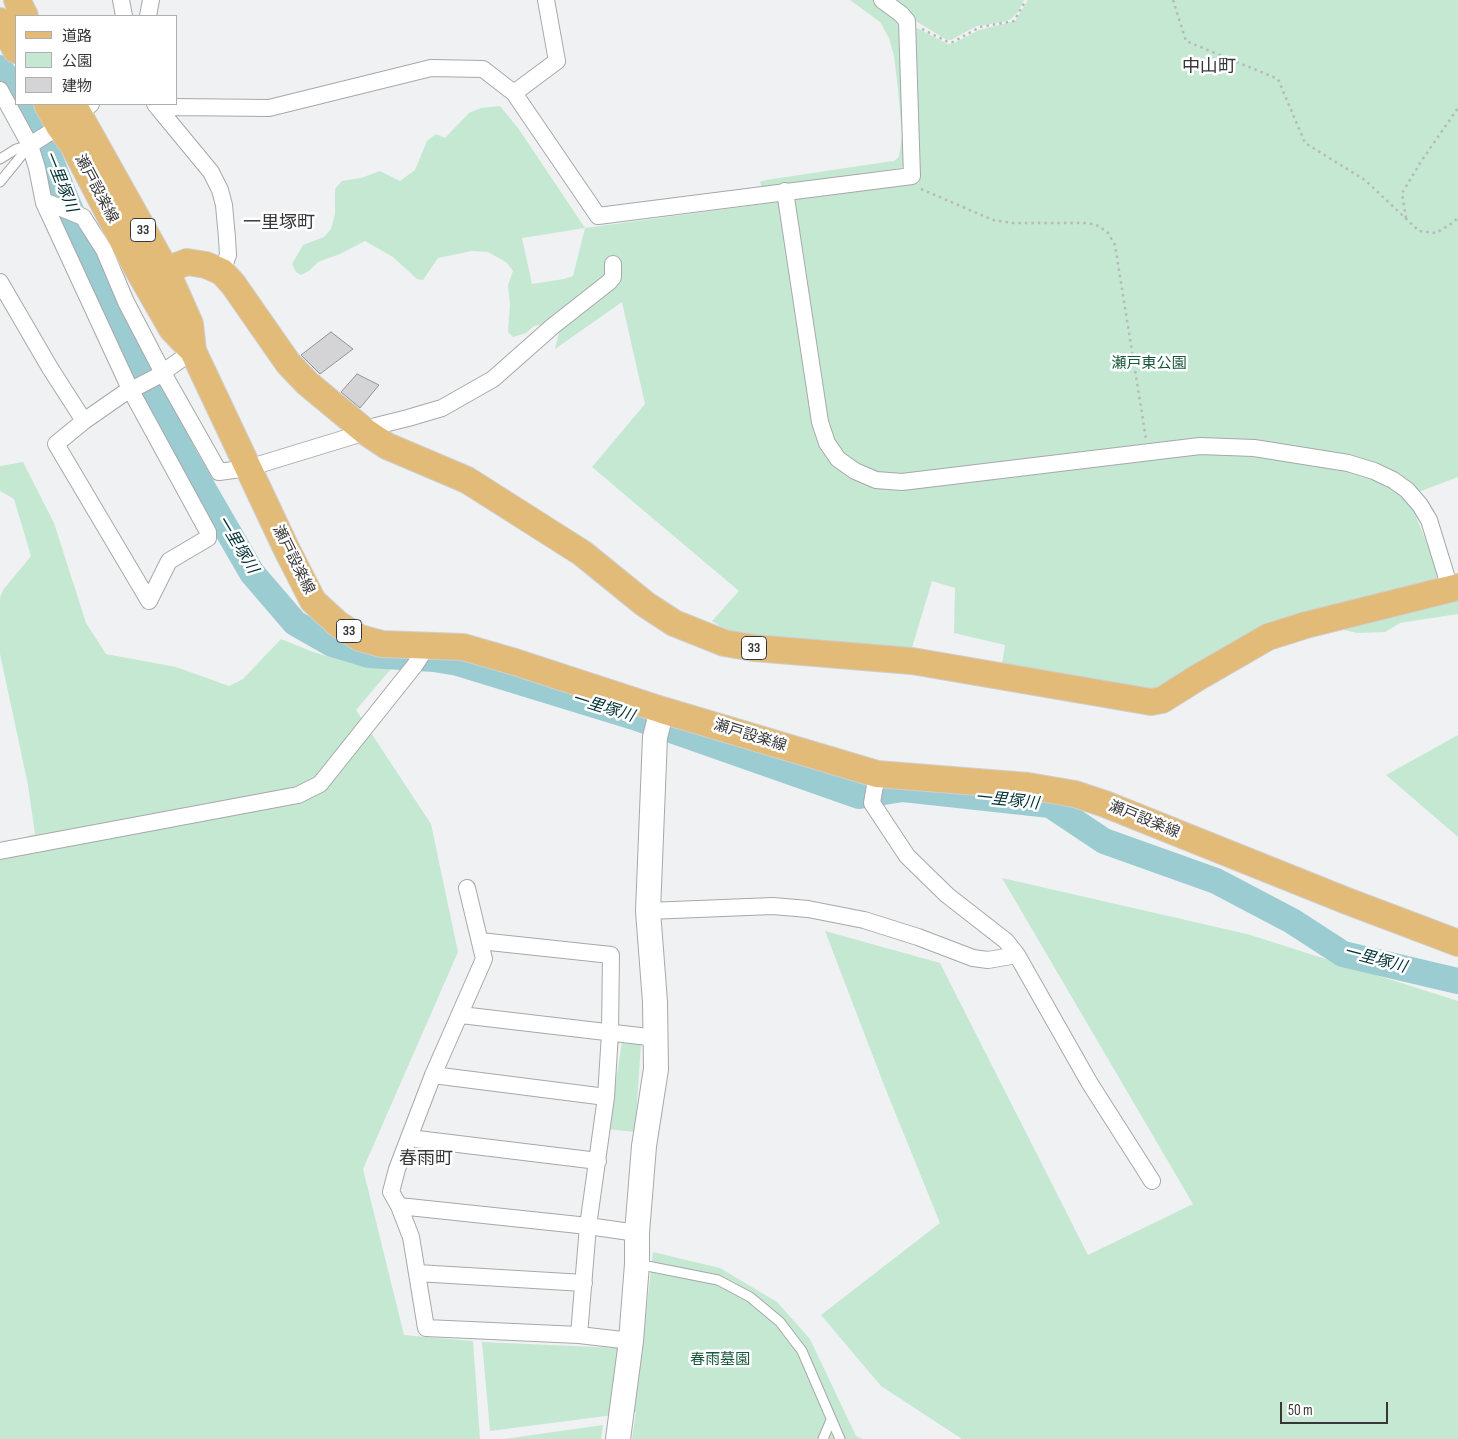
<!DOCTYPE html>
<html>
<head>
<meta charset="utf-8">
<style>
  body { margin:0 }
  #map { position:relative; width:1458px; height:1439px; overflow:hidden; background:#f0f1f3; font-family:"Sofia Sans Condensed","Noto Sans JP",sans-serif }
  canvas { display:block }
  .legend { position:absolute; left:15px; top:15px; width:162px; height:90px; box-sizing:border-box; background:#fff; border:1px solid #afafaf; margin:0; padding:6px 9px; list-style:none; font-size:15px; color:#373738 }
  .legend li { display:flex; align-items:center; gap:10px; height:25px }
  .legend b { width:25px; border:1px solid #afafaf }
  .scale { position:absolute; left:1280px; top:1402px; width:108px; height:22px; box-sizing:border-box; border:2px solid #373738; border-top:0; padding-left:6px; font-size:15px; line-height:18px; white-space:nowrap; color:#373738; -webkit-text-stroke:4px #fff; paint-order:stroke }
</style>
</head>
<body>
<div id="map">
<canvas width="1458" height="1439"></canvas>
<ul class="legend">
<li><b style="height:6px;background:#e2bb79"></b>道路</li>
<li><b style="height:14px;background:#c4e8d2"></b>公園</li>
<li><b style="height:14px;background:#d4d4d6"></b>建物</li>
</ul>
<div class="scale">50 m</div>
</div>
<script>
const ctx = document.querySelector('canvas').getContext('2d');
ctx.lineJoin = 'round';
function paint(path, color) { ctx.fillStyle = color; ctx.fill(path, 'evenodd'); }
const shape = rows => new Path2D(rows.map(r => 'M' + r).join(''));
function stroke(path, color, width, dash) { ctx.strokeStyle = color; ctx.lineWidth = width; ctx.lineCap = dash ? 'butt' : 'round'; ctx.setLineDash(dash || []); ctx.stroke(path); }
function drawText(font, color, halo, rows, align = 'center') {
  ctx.font = font + ' "Sofia Sans Condensed","Noto Sans JP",sans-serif'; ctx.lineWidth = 5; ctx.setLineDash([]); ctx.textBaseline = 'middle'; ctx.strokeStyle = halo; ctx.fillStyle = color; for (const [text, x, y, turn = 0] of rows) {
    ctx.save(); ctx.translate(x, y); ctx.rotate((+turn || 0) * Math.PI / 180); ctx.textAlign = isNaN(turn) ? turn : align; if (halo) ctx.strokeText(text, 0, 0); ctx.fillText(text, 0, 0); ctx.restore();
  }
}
paint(shape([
  [850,0,876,0,900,19,905,166,901,168,762,188,760,182,766,180,879,163,894,161,899,157,902,135,898,89,894,56,889,38,880,22],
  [893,0,1024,0,1018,12,1011,19,1003,22,977,26,951,40,947,40,914,20],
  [1028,0,1458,0,1458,477,1408,496,1434,562,1438,578,1435,585,1157,693,1001,670,1005,645,954,633,955,588,932,581,911,651,731,633,712,621,739,591,592,467,645,404,622,302,555,349,564,312,554,322,534,326,526,333,513,337,508,332,510,305,508,285,513,271,506,262,488,252,472,251,438,258,423,280,417,279,393,257,365,241,340,254,318,262,309,271,301,275,296,272,292,264,303,245,324,237,331,229,335,214,335,189,342,181,361,178,380,171,400,181,415,170,427,141,436,134,445,138,469,113,481,108,500,106,518,128,585,228,919,183,912,28,917,28,948,44,954,43,979,30,1015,21],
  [585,228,573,276,564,279,532,284,522,238],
  [23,462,54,523,86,623,106,654,176,667,229,686,243,679,281,639,313,652,353,664,396,663,356,710,431,824,458,952,363,1169,404,1335,473,1341,480,1439,0,1439,0,845,35,834,28,785,0,654,0,598,3,590,31,556,14,499,0,491,0,466],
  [1458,593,1458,614,1400,623,1385,632,1357,633,1340,629],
  [1458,735,1458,837,1386,775],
  [1002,878,1247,934,1458,1001,1458,1439,962,1439,881,1386,821,1315,940,1223,884,1085,825,931,940,963,1088,1255,1193,1204],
  [622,1043,641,1044,635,1132,608,1129],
  [653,1252,720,1268,777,1302,810,1339,856,1436,863,1439,632,1439,636,1412,490,1431,482,1342,642,1349],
  [603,1425,601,1439,504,1439]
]), '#c4e8d2');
stroke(shape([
  [0,68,16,92],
  [25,104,35,119,63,192,137,365,185,457,252,573,295,623,332,644,369,655,434,659,458,663,634,717,859,796,903,789,1050,805,1104,841,1216,881,1292,921,1343,954,1458,981]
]), '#9bccd2', 26);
const building = shape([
  [331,332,353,349,320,374,301,355,331,332],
  [357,374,379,385,360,408,341,392,357,374]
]);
paint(building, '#d4d4d6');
stroke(building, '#929395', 1);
const lane = shape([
  [0,159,16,149,30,145],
  [0,182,30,145],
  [637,1264,718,1280,750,1297,780,1322,802,1351,840,1439],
  [823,1439,831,1420]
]);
const street = shape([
  [121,0,124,16],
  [148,16,151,0],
  [0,90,30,145,37,168,44,203,130,389,208,532,208,538,169,561,149,601,56,444,84,421,130,389,135,388,156,377,193,351],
  [514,93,557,61,546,0],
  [155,104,159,109,173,107,269,108,431,68,483,69,514,93,598,216,912,176,907,21,901,14,882,0],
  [159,109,211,172,220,190,224,205,227,238,228,255,222,272],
  [30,145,79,114,91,104],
  [785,191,820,422,827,443,838,459,855,471,876,480,902,482,1200,446,1254,448,1348,463,1374,471,1393,480,1407,490,1420,505,1429,520,1450,588],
  [44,203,49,203,83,217,104,250,126,302,163,373,219,472,248,468,366,432,376,426,408,418,442,408,493,379,553,326,609,282,613,277,613,264],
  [0,282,50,368,84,421],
  [877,774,872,803,907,856,947,895,1006,941,1017,955,1089,1082,1152,1181],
  [0,851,298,795,320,784,415,665,428,645],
  [467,888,484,959,433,1075,397,1169,391,1192,399,1206,411,1237,426,1328,579,1335,631,1341],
  [648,911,773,906,808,909,864,920,918,937,973,958,988,960,1017,955],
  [480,941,611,955,610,1033,606,1097,588,1226,579,1335],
  [461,1015,657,1038],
  [433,1075,606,1097],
  [409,1138,598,1161],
  [399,1206,588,1226,637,1233],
  [417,1273,584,1283]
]);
const secondary = shape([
  [618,1439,631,1341,637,1264,637,1233,644,1146,656,1069,655,1002,648,911,655,737,662,710]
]);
const primary = shape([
  [17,0,25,16],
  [0,21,16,50],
  [47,104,59,126,73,145,138,270,172,329,193,351,286,548,313,601,338,624,360,638,382,644,463,647,515,662,662,710,877,774,1028,786,1075,794,1105,804,1347,901,1458,943],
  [73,104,166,270,190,324,193,351],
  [166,270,187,262,206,265,222,272,233,284,288,363,307,383,366,432,387,446,467,480,582,553,645,604,674,623,724,643,754,648,912,661,1151,702,1162,700,1197,678,1268,637,1306,625,1458,587]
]);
stroke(lane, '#a7a8a9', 11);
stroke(street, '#a7a8a9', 18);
stroke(secondary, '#a7a8a9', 26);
stroke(primary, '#cfcfcf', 28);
stroke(shape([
  [1173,0,1186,41,1278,79,1305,143,1365,180,1419,231,1436,233,1454,222,1458,217],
  [922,29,948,42,953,42,980,27,1014,21,1026,0],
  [921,189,993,220,1013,223,1088,223,1099,226,1108,233,1115,245,1146,439],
  [1406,218,1402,193,1422,160,1458,108]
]), '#b8b9bb', 2.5, [2.5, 4]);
stroke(lane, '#fff', 9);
stroke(street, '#fff', 16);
stroke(secondary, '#fff', 24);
stroke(primary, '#e2bb79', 26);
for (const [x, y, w] of [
  [143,230,25],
  [349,631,25],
  [754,648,25]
]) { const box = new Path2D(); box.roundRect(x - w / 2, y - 11.5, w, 23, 4); ctx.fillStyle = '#fff'; ctx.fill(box); stroke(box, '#373738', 1); }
drawText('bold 14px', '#373738', null, [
  ["33",143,230],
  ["33",349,631],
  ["33",754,648]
]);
drawText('15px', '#373738', '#fff', [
  ["瀬戸設楽線",96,189,62],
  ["瀬戸設楽線",293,560,63],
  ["瀬戸設楽線",750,736,17],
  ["瀬戸設楽線",1144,820,22]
]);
drawText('15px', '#17583a', '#fff', [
  ["瀬戸東公園",1149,364],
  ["春雨墓園",720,1360]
]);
drawText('italic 16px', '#003136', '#fff', [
  ["一里塚川",60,182,68],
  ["一里塚川",237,545,59],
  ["一里塚川",603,708,17],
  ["一里塚川",1007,801,6],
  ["一里塚川",1375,960,15]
]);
drawText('18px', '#373738', '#fff', [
  ["中山町",1209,67],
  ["一里塚町",279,223],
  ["春雨町",426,1159]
]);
</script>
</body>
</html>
